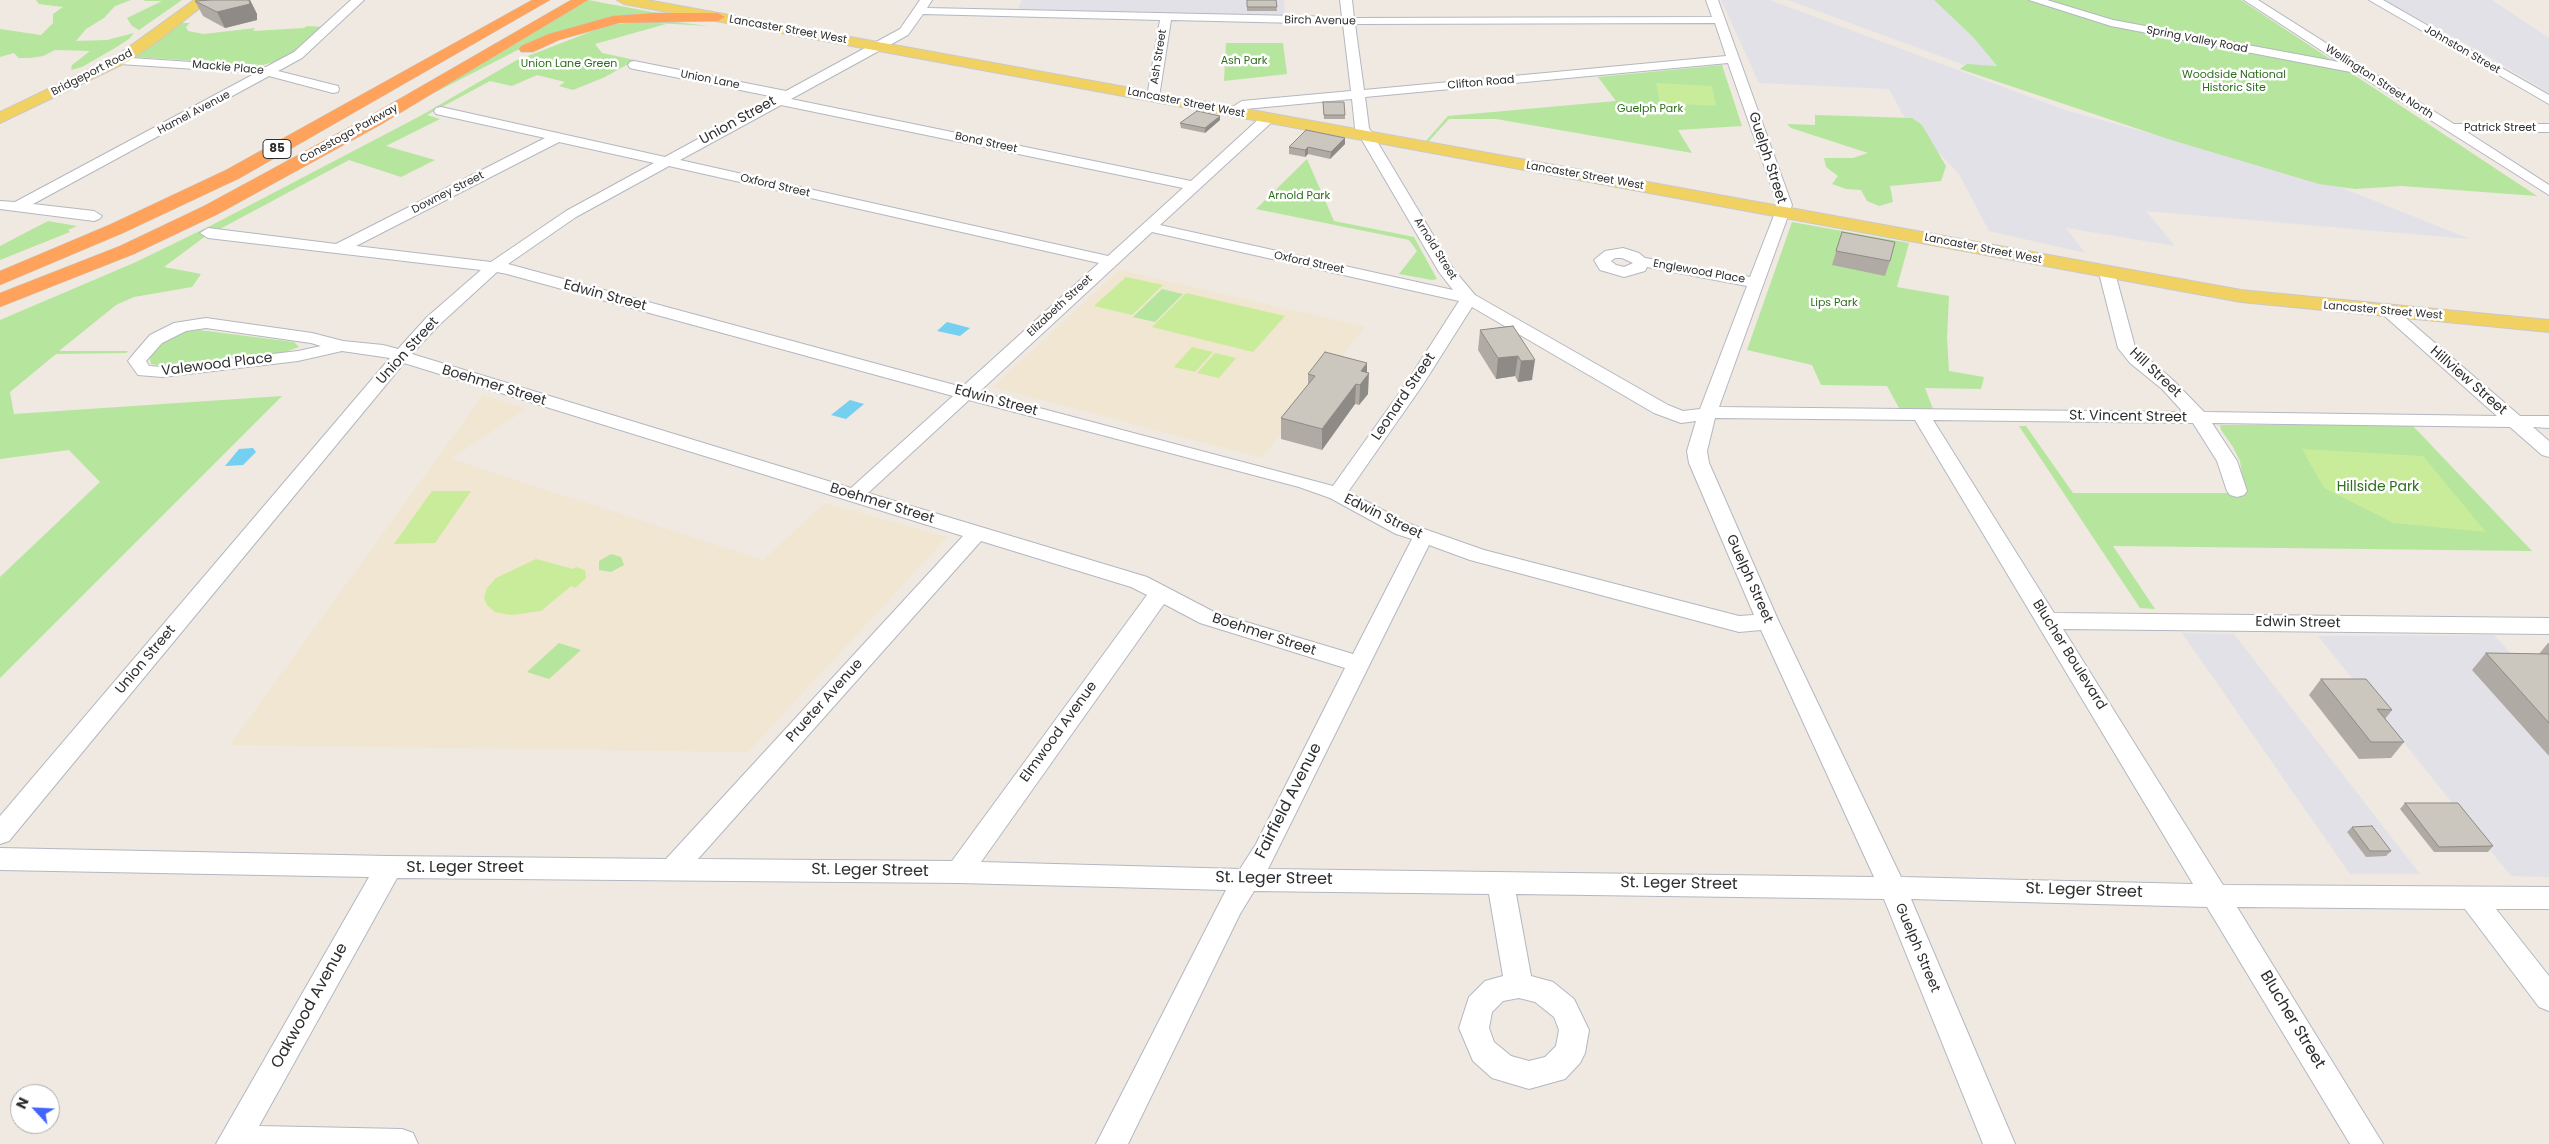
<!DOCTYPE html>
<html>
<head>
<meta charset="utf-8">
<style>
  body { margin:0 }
  #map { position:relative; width:2549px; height:1144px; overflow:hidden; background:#efe9e1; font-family:Poppins,sans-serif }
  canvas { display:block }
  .north { position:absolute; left:10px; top:1084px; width:50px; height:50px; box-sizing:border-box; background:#fff; border:1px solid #ababab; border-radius:50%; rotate:295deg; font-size:14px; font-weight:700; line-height:20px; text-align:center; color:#2e2e2e }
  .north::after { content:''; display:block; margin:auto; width:18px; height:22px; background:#4264fb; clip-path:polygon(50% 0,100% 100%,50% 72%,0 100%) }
</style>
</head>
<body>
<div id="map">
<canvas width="2549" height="1144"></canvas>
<div class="north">N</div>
</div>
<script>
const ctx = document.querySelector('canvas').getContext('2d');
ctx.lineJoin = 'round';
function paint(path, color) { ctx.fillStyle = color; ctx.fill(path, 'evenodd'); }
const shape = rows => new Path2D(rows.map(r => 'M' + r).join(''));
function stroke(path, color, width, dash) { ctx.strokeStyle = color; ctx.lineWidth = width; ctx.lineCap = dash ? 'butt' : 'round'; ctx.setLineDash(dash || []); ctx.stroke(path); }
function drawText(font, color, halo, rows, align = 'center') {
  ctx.font = font + ' Poppins,sans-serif'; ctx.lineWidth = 5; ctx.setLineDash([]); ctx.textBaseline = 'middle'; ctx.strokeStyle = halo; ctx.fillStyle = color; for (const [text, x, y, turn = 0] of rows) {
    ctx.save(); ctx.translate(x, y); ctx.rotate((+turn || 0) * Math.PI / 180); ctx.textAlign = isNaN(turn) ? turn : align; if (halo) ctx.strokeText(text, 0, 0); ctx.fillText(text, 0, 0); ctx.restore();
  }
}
paint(shape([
  [1022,0,1284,0,1285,16,1018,9],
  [1721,0,1770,0,2065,110,2330,183,2470,239,2146,211,2175,246,2066,228,2085,253,1989,231,1959,174,1903,115,1889,89,1759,83],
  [1788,0,1934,0,1973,37,2010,82],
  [2383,0,2492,0,2549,38,2549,93,2467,44],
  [2182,633,2234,634,2420,874,2350,874],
  [2494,635,2549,695,2549,877,2511,876,2318,636]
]), '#e3e1e8');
paint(shape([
  [1119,270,1365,327,1262,458,993,387],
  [483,395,526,409,451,459,763,560,825,503,947,537,748,752,230,745]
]), '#f0e6d1');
paint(shape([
  [36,0,131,0,115,6,104,18,86,29,76,41,107,40,134,33,129,39,115,48,82,67,71,70,72,65,90,51,55,50,43,56,30,58,19,58,14,53,0,57,0,29,41,35,53,23,53,14,63,7,39,4],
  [145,0,182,0,139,30,132,26,127,18,162,1,143,1],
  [588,0,663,14,603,20,560,31,535,41,434,93,428,93],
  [1934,0,2241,0,2537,196,2402,186,2355,189,2319,184,2168,139,1960,69,1967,64,1997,66,1973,37],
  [658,20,709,26,656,23,666,24,595,44,602,53,635,60,605,77,573,90,559,86,565,82,537,75,512,86,490,81,427,115,440,119,386,146,435,160,401,177,349,160,203,238,164,267,201,274,192,287,134,297,116,305,59,351,128,351,126,353,56,354,10,392,14,414,282,396,0,678,0,577,100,482,69,450,0,459,0,320,136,262,212,225,422,115,515,61,608,25],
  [180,23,190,23,186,27,188,31,204,34,255,28,253,31,304,28,307,26,325,27,288,58,263,65,134,57],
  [1226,43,1283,43,1287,74,1224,81],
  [1722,65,1742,126,1678,130,1692,153,1496,119,1449,119,1428,142,1425,142,1448,116,1616,101,1598,77],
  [1815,115,1912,118,1922,125,1946,166,1941,181,1890,186,1893,202,1879,206,1867,201,1861,190,1846,189,1832,184,1838,176,1826,167,1824,158,1853,158,1868,153,1791,128,1787,124,1815,125],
  [1307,159,1334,221,1414,237,1437,279,1432,280,1399,274,1417,251,1409,240,1256,209],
  [48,221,77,226,68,230,70,232,0,260,0,246],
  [1792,222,1909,243,1897,287,1949,296,1947,338,1949,371,1984,377,1981,389,1925,388,1933,409,1899,408,1887,386,1821,385,1812,365,1747,350],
  [1162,289,1183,294,1155,322,1133,317],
  [199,330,294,342,299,347,285,352,168,367,151,364,149,355,170,337,184,331],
  [2220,425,2412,425,2532,551,2113,546,2155,609,2140,608,2019,426,2026,426,2073,493,2245,493,2240,461,2233,447,2221,430],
  [611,554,621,557,624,565,611,572,599,570,599,561],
  [559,643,581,650,549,679,527,672]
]), '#b6e59e');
paint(shape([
  [1656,83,1712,86,1716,106,1660,103],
  [1126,277,1163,285,1132,315,1094,306],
  [1186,293,1285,316,1253,352,1152,327],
  [1192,347,1213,352,1195,372,1174,367],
  [1215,353,1236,358,1219,378,1197,373],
  [2302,449,2423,456,2486,532,2393,523,2324,488],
  [432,491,471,491,435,543,394,544],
  [536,559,573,569,576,567,585,570,586,578,575,588,571,586,541,611,511,615,495,612,487,605,484,598,487,588,496,578]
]), '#c9ec9a');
paint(shape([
  [947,322,970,328,960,336,937,331],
  [850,400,864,404,846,419,831,415],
  [253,448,256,452,243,465,225,466,239,449]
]), '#75cff0');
const minor = shape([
  [351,0,364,0,302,58,278,71,338,86,339,89,338,92,333,93,269,76,33,204,94,211,102,216,99,219,94,221,0,209,0,201,15,202,256,73,120,64,116,63,114,60,116,57,266,67,294,52,351,0],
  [920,0,932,0,927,8,1342,17,1340,0,1352,0,1354,18,1712,17,1706,0,1718,0,1792,205,1719,407,2183,412,2162,389,2130,363,2118,348,2099,273,2107,268,2115,273,2135,347,2174,381,2204,412,2497,416,2379,311,2387,306,2393,307,2520,416,2549,416,2549,428,2533,427,2549,441,2549,457,2542,455,2510,427,2212,423,2237,461,2247,491,2244,495,2237,497,2230,495,2227,491,2217,461,2193,423,1933,420,2054,613,2549,618,2549,634,2063,629,2223,885,2549,887,2549,909,2496,909,2549,976,2549,1011,2539,1007,2465,909,2237,907,2383,1144,2350,1144,2207,907,1911,899,2015,1144,1983,1144,1884,899,1516,894,1531,976,1553,982,1574,999,1589,1030,1585,1053,1580,1063,1565,1079,1529,1089,1492,1078,1473,1061,1459,1028,1469,997,1485,981,1503,976,1489,894,1254,891,1240,914,1128,1144,1096,1144,1226,890,959,883,397,878,259,1126,402,1129,413,1133,418,1144,216,1144,369,877,0,870,0,848,389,856,666,859,963,536,404,363,9,841,0,844,0,816,390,358,342,351,298,361,162,377,138,375,128,361,131,357,150,335,174,323,206,318,312,333,343,341,383,345,398,349,427,317,481,270,208,238,200,233,208,228,336,244,545,138,436,114,434,111,436,108,441,107,665,157,775,97,634,69,630,68,628,65,630,62,634,61,786,91,900,29,920,0],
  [923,14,1160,20,1147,97,1153,101,1159,97,1171,20,1343,24,1351,91,1242,101,1224,112,1231,116,1245,109,1352,99,1355,128,1439,272,1453,290,1160,225,1272,122,1274,119,1272,116,1262,116,1191,181,791,99,908,35,923,14],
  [1715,23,1726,56,1364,90,1355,24,1715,23],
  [1728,63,1778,205,1750,277,1645,258,1639,253,1623,248,1605,251,1594,260,1600,270,1624,277,1645,271,1647,267,1747,286,1700,409,1683,411,1668,405,1475,295,1454,270,1369,128,1365,97,1728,63],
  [781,105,1183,188,1108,256,680,160,781,105],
  [559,142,654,163,566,211,491,262,356,246,559,142],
  [669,166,1099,263,962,387,508,264,576,217,669,166],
  [1152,232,1459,301,1405,385,1333,486,979,392,1152,232],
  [1615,258,1622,258,1633,263,1624,267,1616,265,1611,261,1615,258],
  [497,272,507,274,953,396,851,488,412,354,439,325,497,272],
  [1472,307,1654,413,1681,423,1696,421,1687,451,1689,463,1754,615,1739,616,1484,550,1410,524,1348,492,1422,386,1472,307],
  [206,328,311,343,321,346,298,351,162,367,149,366,146,361,162,343,186,331,206,328],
  [969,400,1299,487,1330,498,1396,534,1412,539,1353,654,1216,613,1147,577,868,493,969,400],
  [1715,418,1915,420,2193,884,1901,877,1779,622,1709,463,1707,451,1715,418],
  [981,541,1131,587,1147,595,952,861,698,859,981,541],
  [1429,545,1470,560,1739,632,1761,630,1874,877,1268,869,1429,545],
  [1164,604,1200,623,1345,668,1256,844,1240,869,981,862,1164,604],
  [1519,998,1535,1002,1554,1017,1559,1030,1556,1046,1545,1057,1529,1061,1511,1056,1494,1042,1489,1028,1492,1012,1503,1001,1519,998],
  [2029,0,2047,0,2113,20,2339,62,2244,0,2258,0,2454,124,2549,124,2549,132,2467,132,2549,185,2549,195,2356,73,2111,26,2029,0],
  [2369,0,2383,0,2549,95,2549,104,2369,0]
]);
const major = shape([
  [194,0,210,0,154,44,125,63,0,123,0,112,115,57,194,0],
  [617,0,647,0,2241,290,2549,320,2549,332,2241,302,624,4,617,0]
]);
const highway = shape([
  [532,0,550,0,240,178,123,233,0,285,0,271,109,225,226,170,532,0],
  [571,0,588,0,380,125,218,214,134,254,0,307,0,293,120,246,204,206,368,117,571,0],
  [655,13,718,13,725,17,718,21,619,23,559,40,533,52,521,52,519,49,521,46,549,34,613,16,655,13]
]);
stroke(minor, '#b4b7c1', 2);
stroke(major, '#c9c9c9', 2);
stroke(highway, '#c9c9c9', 1);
paint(minor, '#fff');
paint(major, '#f2d163');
paint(highway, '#ffa35c');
paint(shape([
  [211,0,250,0,257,14,257,20,225,28,203,16,195,1],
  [1247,0,1276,0,1277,11,1247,11],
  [1323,102,1345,115,1345,119,1324,119],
  [1220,120,1205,133,1181,128,1180,123],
  [1345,144,1330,159,1308,154,1305,157,1289,154,1289,147],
  [1842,232,1890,261,1885,276,1832,265],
  [1513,326,1532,380,1518,382,1515,376,1496,379,1478,350,1480,330],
  [1367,373,1368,394,1359,405,1355,404,1322,450,1281,439,1281,418,1308,385,1308,374],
  [2548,643,2549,643,2549,756,2472,670,2486,653,2539,654],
  [2321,679,2392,710,2385,719,2404,742,2391,758,2359,759,2309,695],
  [2405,803,2493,846,2488,852,2434,852,2400,809],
  [2352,827,2391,851,2386,856,2366,857,2347,832]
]), '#afaba4');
paint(shape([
  [250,0,257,14,257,20,225,28,217,12],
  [1220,116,1220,120,1205,133,1205,128],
  [1345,138,1345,144,1330,159,1331,152],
  [1308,147,1308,154,1305,157,1305,150],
  [1518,356,1515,376,1496,379,1498,358],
  [1535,360,1532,380,1518,382,1521,361],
  [1367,363,1367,376,1369,373,1368,394,1359,405,1361,371],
  [1356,384,1355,404,1322,450,1322,429]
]), '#8e8b86');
const building = shape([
  [211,0,249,0,250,4,217,12,195,1,211,0],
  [1247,0,1276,0,1277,7,1247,7,1247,0],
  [1323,102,1344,102,1345,115,1324,115,1323,102],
  [1197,111,1220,116,1205,128,1180,123,1197,111],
  [1306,130,1345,138,1331,152,1308,147,1305,150,1289,147,1306,130],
  [1842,232,1895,242,1890,261,1836,251,1842,232],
  [1513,326,1535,360,1521,361,1518,356,1498,358,1480,330,1513,326],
  [1325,352,1367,363,1361,371,1369,373,1360,385,1356,384,1322,429,1281,418,1315,376,1308,374,1325,352],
  [2486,653,2549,654,2549,723,2486,653],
  [2321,679,2366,679,2392,710,2377,709,2404,742,2371,742,2321,679],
  [2405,803,2458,803,2493,846,2439,847,2405,803],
  [2372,826,2391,851,2370,851,2352,827,2372,826]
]);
paint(building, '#cbc7bf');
stroke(building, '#8e8b86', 1);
drawText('11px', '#2e2e2e', '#fff', [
  ["Birch Avenue",1320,21,1],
  ["Lancaster Street West",788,30,10],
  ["Spring Valley Road",2197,40,11],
  ["Johnston Street",2462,50,30],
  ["Ash Street",1159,57,-81],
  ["Mackie Place",228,68,5],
  ["Bridgeport Road",92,73,-27],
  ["Union Lane",710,80,11],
  ["Wellington Street North",2379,82,33],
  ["Clifton Road",1481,83,-5],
  ["Lancaster Street West",1186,103,11],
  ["Hamel Avenue",194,113,-28],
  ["Patrick Street",2500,128],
  ["Conestoga Parkway",349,134,-29],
  ["Bond Street",986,143,12],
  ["Lancaster Street West",1585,176,10],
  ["Oxford Street",775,186,13],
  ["Downey Street",448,193,-27],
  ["Arnold Street",1435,249,58],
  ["Lancaster Street West",1983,249,11],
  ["Oxford Street",1309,263,12],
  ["Englewood Place",1699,272,10],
  ["Elizabeth Street",1060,306,-43],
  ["Lancaster Street West",2383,311,5]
]);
drawText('11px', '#2c6e1b', '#fff', [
  ["Ash Park",1244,61],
  ["Union Lane Green",569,64],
  ["Woodside National",2234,75],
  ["Historic Site",2234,88],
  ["Guelph Park",1650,109],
  ["Arnold Park",1299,196],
  ["Lips Park",1834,303]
]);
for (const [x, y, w] of [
  [277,149,28]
]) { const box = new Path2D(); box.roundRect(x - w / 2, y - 9.5, w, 19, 4); ctx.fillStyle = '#fff'; ctx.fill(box); stroke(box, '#2e2e2e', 1); }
drawText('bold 12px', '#2e2e2e', null, [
  ["85",277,149]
]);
drawText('14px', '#2e2e2e', '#fff', [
  ["Union Street",738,121,-29],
  ["Guelph Street",1767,158,72],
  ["Edwin Street",605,296,15],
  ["Union Street",408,351,-48],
  ["Valewood Place",217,365,-7],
  ["Hill Street",2155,373,43],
  ["Hillview Street",2468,381,41],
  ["Boehmer Street",494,386,17],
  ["Leonard Street",1404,397,-56],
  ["Edwin Street",996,401,15],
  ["St. Vincent Street",2128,417,1],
  ["Boehmer Street",882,504,17],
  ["Edwin Street",1383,517,26],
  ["Guelph Street",1749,579,66],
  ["Edwin Street",2298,623,1],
  ["Boehmer Street",1264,635,18],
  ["Blucher Boulevard",2069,655,58],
  ["Union Street",146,660,-50],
  ["Prueter Avenue",825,701,-48],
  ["Elmwood Avenue",1059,732,-54],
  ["Guelph Street",1917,948,67]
]);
drawText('14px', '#2c6e1b', '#fff', [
  ["Hillside Park",2378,487]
]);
drawText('16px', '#2e2e2e', '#fff', [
  ["Fairfield Avenue",1289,801,-63],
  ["St. Leger Street",465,868],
  ["St. Leger Street",870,871,1],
  ["St. Leger Street",1274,879,1],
  ["St. Leger Street",1679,884,1],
  ["St. Leger Street",2084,891,2],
  ["Oakwood Avenue",310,1006,-61],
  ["Blucher Street",2292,1020,59]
]);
</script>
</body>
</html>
